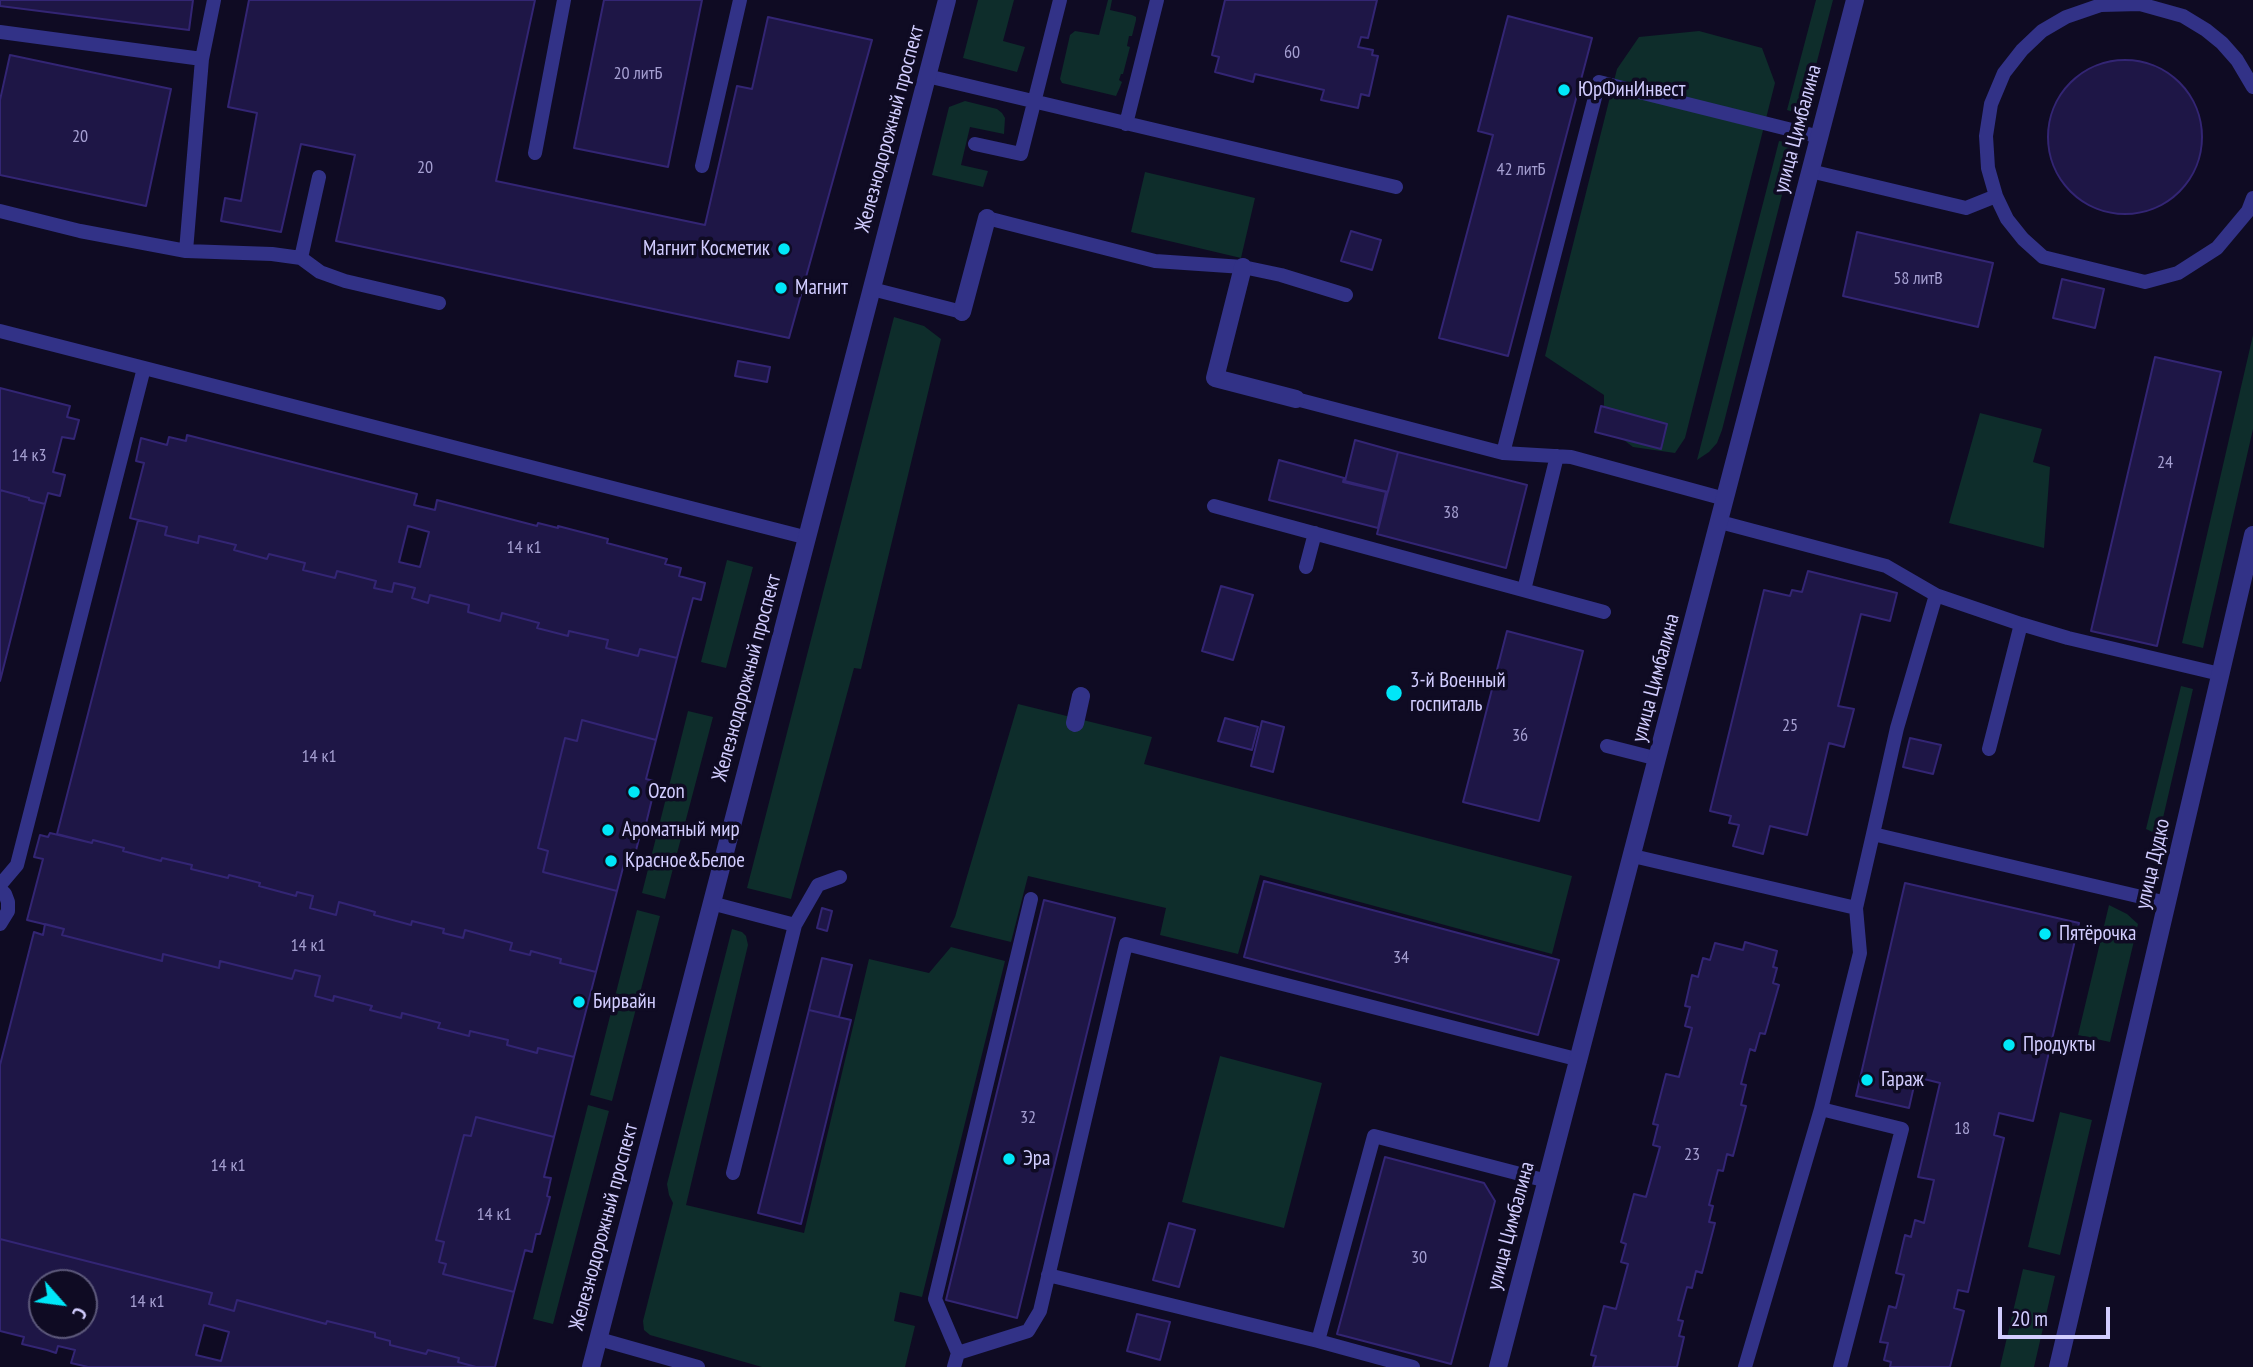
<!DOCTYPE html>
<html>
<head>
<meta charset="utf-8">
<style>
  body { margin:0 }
  #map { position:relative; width:2253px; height:1367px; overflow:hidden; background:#0f0b23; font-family:"PT Sans Narrow",sans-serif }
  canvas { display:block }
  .north { position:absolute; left:28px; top:1269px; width:70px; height:70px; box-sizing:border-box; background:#0f0b23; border:2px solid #5d597b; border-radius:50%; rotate:118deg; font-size:19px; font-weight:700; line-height:28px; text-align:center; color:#d2cdff }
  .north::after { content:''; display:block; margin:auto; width:24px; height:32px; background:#00e7f8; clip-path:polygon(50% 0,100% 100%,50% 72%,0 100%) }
  .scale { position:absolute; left:1998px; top:1307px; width:112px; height:32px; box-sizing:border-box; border:4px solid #d2cdff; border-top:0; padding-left:9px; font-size:21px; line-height:24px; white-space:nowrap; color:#d2cdff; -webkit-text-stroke:5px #0f0b23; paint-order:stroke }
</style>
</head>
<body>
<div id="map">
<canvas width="2253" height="1367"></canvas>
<div class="north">С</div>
<div class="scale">20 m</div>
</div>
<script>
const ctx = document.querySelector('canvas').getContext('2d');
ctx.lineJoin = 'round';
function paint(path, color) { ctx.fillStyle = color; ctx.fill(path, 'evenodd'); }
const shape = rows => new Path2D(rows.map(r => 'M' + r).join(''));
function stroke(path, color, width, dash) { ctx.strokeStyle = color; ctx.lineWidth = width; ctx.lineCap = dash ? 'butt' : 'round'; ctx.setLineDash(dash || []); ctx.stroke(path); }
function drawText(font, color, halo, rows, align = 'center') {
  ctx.font = font + ' "PT Sans Narrow",sans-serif'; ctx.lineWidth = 7; ctx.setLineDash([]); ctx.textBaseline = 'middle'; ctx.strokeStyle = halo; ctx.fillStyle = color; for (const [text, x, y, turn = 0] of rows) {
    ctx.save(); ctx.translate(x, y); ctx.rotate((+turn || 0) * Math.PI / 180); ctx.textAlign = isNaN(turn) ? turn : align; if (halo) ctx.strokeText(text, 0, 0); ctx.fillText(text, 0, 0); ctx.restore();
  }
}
paint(shape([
  [978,0,1014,0,1003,41,1025,47,1017,72,963,58],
  [1108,0,1112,0,1110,10,1132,15,1136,17,1136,20,1132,36,1129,36,1127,46,1130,47,1123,74,1121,74,1119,80,1122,82,1120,87,1116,96,1062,83,1060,79,1070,35,1075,31,1099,35],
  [1816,0,1833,0,1803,115,1787,110],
  [1699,31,1762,48,1775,83,1685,438,1675,453,1633,447,1604,425,1604,395,1545,356,1617,69,1639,37],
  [965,101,997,109,1002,113,1005,118,1004,134,970,127,961,165,988,171,983,187,932,175,949,107],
  [1779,141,1795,144,1722,430,1717,443,1709,452,1697,460],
  [1145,172,1255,198,1241,258,1131,232],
  [894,317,924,326,941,339,861,669,854,668,791,899,747,888],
  [2253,335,2253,429,2203,648,2182,643],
  [1980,413,2042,429,2033,462,2050,467,2044,548,1949,523],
  [727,560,753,567,726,668,701,662],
  [2181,686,2193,689,2159,835,2146,829],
  [1018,704,1152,737,1144,764,1572,876,1552,954,1260,875,1238,954,1160,935,1166,908,1028,876,1011,942,950,927,955,917],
  [688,711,713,717,665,899,642,893],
  [2109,905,2127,914,2138,924,2110,1042,2078,1035],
  [637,910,660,916,612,1101,590,1095],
  [732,929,742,932,746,936,748,945,686,1205,804,1233,869,959,929,973,951,947,1005,961,922,1297,900,1292,894,1321,915,1326,905,1367,762,1367,650,1335,644,1330,643,1321,673,1203,669,1195,667,1184],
  [1220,1056,1322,1083,1284,1228,1182,1202],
  [588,1105,609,1111,553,1324,533,1319],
  [2060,1112,2092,1120,2060,1255,2028,1247],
  [2023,1269,2055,1276,2034,1367,2000,1367]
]), '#0e2d2b');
const building = shape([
  [0,0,193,0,189,30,0,6,0,0],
  [249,0,535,0,496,181,705,225,737,86,752,89,768,17,872,40,789,338,336,241,355,155,301,144,281,232,221,221,225,198,241,201,257,113,228,107,249,0],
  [604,0,702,0,668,167,574,148,604,0],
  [1225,0,1377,0,1368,38,1361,37,1358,47,1373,50,1372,55,1378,56,1369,96,1361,94,1358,108,1321,100,1324,90,1255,74,1253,82,1215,72,1219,57,1212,55,1225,0],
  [1508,16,1592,38,1508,356,1439,338,1493,135,1478,131,1508,16],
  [10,55,171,89,146,206,0,175,0,100,10,55],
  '2048 137a77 77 0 1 1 154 0a77 77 0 1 1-154 0Z',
  [1351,231,1381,240,1372,270,1341,261,1351,231],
  [1857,232,1993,263,1978,327,1843,296,1857,232],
  [2062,279,2104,289,2095,328,2053,318,2062,279],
  [2155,357,2221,372,2157,646,2091,631,2155,357],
  [738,361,770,367,767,382,735,376,738,361],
  [0,388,70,406,67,417,79,420,74,439,62,437,53,472,65,475,60,496,48,493,45,504,29,500,29,498,0,490,0,388],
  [1601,406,1667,424,1661,449,1595,432,1601,406],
  [187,435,417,494,414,505,435,510,437,500,537,526,538,523,558,528,558,526,608,539,607,543,667,559,665,564,681,568,679,576,705,583,701,600,693,598,677,658,640,649,638,656,606,648,608,640,569,631,568,636,537,628,539,623,502,613,500,621,468,612,469,605,430,595,428,603,412,598,415,588,404,585,394,583,392,592,374,588,376,581,337,571,335,578,303,570,305,563,269,554,267,559,234,550,236,545,199,536,198,543,165,535,167,527,130,518,144,463,136,461,141,438,167,445,169,437,186,441,187,435],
  [408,526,429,532,420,567,399,562,408,526],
  [1355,440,1398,452,1388,492,1345,481,1355,440],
  [1398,452,1527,485,1506,568,1377,534,1398,452],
  [1279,460,1344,478,1343,482,1386,492,1378,528,1269,500,1279,460],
  [0,490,29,498,29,500,45,504,0,681,0,490],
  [138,520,167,527,165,535,198,543,199,536,236,545,234,550,267,559,269,554,305,563,303,570,335,578,337,571,376,581,374,588,392,592,394,583,415,588,412,598,428,603,430,595,469,605,468,612,500,621,502,613,539,623,537,628,568,636,569,631,608,640,606,648,638,656,640,649,677,658,656,740,582,720,577,741,565,738,538,848,548,851,543,872,617,891,596,972,560,963,561,959,531,951,530,955,510,950,512,943,465,930,463,938,443,933,444,929,412,921,411,925,374,915,375,912,339,902,336,915,310,908,313,896,297,892,296,896,259,886,260,883,229,875,228,878,191,869,192,865,162,858,161,861,123,851,124,848,93,840,92,843,57,834,138,520],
  [1808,571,1897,593,1890,621,1861,614,1838,706,1854,709,1844,747,1829,743,1807,835,1770,826,1763,854,1733,846,1739,825,1729,823,1731,816,1710,811,1764,590,1790,596,1792,590,1802,592,1808,571],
  [1221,586,1253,595,1233,660,1202,651,1221,586],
  [1507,631,1583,651,1539,821,1463,802,1507,631],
  [1225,718,1258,727,1252,750,1218,741,1225,718],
  [582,720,656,740,646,779,654,781,649,798,652,799,643,836,640,835,635,854,627,852,617,891,543,872,548,851,538,848,565,738,577,741,582,720],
  [1262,721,1284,727,1273,772,1251,766,1262,721],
  [1910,738,1941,745,1933,774,1903,767,1910,738],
  [50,833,92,843,93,840,124,848,123,851,161,861,162,858,192,865,191,869,228,878,229,875,260,883,259,886,296,896,297,892,313,896,310,908,336,915,339,902,375,912,374,915,411,925,412,921,444,929,443,933,463,938,465,930,512,943,510,950,530,955,531,951,561,959,560,963,596,972,574,1057,538,1048,537,1053,507,1045,508,1040,470,1031,469,1036,438,1028,440,1023,402,1013,401,1018,370,1010,372,1006,334,996,333,1001,315,996,320,976,295,970,292,979,220,961,219,968,163,954,162,961,62,935,64,929,27,920,43,859,34,857,40,835,48,837,50,833],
  [1264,881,1559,960,1538,1035,1244,957,1264,881],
  [1905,883,2079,923,2033,1121,1999,1113,1994,1135,2004,1138,1968,1292,1958,1290,1954,1308,1964,1311,1950,1367,1890,1367,1891,1362,1884,1360,1888,1343,1880,1342,1889,1306,1896,1308,1904,1275,1896,1273,1905,1235,1911,1237,1915,1220,1924,1223,1934,1180,1918,1177,1940,1083,1916,1077,1909,1108,1856,1096,1905,883],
  [1044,900,1115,918,1017,1318,946,1300,1044,900],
  [822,908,832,911,827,931,817,928,822,908],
  [45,924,64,929,62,935,162,961,163,954,219,968,220,961,292,979,295,970,307,973,320,976,315,996,333,1001,334,996,372,1006,370,1010,401,1018,402,1013,440,1023,438,1028,469,1036,470,1031,508,1040,507,1045,537,1053,538,1048,574,1057,554,1137,476,1117,471,1136,464,1135,436,1240,444,1242,439,1262,446,1264,443,1274,514,1292,495,1367,476,1367,458,1362,459,1358,428,1350,426,1354,390,1345,390,1341,375,1337,375,1333,327,1321,326,1324,237,1300,234,1311,209,1304,212,1293,0,1239,0,1065,34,932,43,935,45,924],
  [1745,942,1777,951,1773,967,1777,968,1773,983,1779,985,1765,1034,1760,1033,1755,1051,1750,1049,1741,1084,1746,1085,1741,1105,1746,1106,1733,1156,1727,1154,1723,1171,1718,1170,1709,1205,1713,1206,1709,1222,1715,1223,1702,1273,1696,1271,1692,1288,1687,1287,1678,1320,1683,1321,1679,1336,1684,1337,1677,1367,1593,1367,1596,1356,1591,1355,1604,1306,1616,1309,1628,1264,1621,1262,1626,1244,1621,1242,1634,1194,1646,1197,1660,1147,1653,1145,1658,1125,1653,1124,1666,1074,1679,1077,1692,1028,1685,1026,1690,1007,1685,1006,1692,975,1698,977,1703,958,1710,960,1715,943,1743,950,1745,942],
  [822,958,852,965,839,1017,809,1010,822,958],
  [809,1010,851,1020,801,1224,758,1213,809,1010],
  [476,1117,554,1137,544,1177,551,1178,547,1196,550,1197,540,1234,536,1234,532,1252,525,1250,514,1292,443,1274,446,1264,439,1262,444,1242,436,1240,464,1135,471,1136,476,1117],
  [1385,1157,1484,1183,1495,1201,1451,1364,1337,1334,1385,1157],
  [1169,1223,1195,1230,1179,1287,1153,1280,1169,1223],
  [0,1239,212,1293,209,1304,234,1311,237,1300,326,1324,327,1321,375,1333,375,1337,390,1341,390,1345,426,1354,428,1350,459,1358,458,1362,476,1367,88,1367,71,1363,75,1350,58,1346,56,1353,47,1350,22,1344,24,1337,0,1331,0,1239],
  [42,1283,84,1283,84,1325,42,1325,42,1283],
  [204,1325,229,1332,221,1361,196,1355,204,1325],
  [1137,1314,1170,1322,1160,1360,1127,1351,1137,1314]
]);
paint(building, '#1e1646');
stroke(building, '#332574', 2);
stroke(shape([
  [0,32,202,59],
  [927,76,1396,187],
  [2253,87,2237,60,2222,43,2206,30,2183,16,2140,4,2101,5,2066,17,2042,31,2022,50,2004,73,1991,104,1986,136,1988,168,1996,196,2007,219,2023,239,2043,257,2145,282,2178,273,2217,248,2248,211,2253,198],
  [1126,124,1157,0],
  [975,144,1021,154,1060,0],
  [535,153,564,0],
  [702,166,740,0],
  [1810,171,1966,208,1996,196],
  [0,211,80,231,186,251,272,254,301,258,320,272,345,281,439,303],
  [987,218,1155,261,1243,267,1281,275,1346,295],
  [186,251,202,59,214,0],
  [301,258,319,177],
  [872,289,962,312],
  [0,331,808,538],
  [1296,399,1503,453,1571,457,1725,499],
  [1503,453,1599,82,1820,137],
  [1214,506,1604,612],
  [1720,522,1886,566,1936,595,2021,624,2068,638,2220,674],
  [1306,567,1315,533],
  [1524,590,1557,456],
  [1607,746,1658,759],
  [1989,749,2021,624],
  [1873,834,1897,728,1936,595],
  [1633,856,1856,908],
  [0,885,17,865,144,368],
  [0,889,5,894,8,902,8,911,0,924],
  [711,903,795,925,733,1173],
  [795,925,818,885,840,877],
  [1821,1109,1902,1129,1840,1367],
  [1048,1275,1318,1341,1413,1367],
  [599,1339,698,1367],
  [1318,1341,1374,1136,1547,1181],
  [958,1353,935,1299,1031,899],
  [954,1367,958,1353,1028,1331,1040,1311,1126,944,1580,1060],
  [1745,1367,1821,1109,1860,953,1856,908,1873,834,2167,903]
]), '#323287', 14);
stroke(shape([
  [1243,267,1215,378,1296,399],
  [962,312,987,218],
  [1075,723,1081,696],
  [591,1367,947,0],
  [1498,1367,1855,0],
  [2058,1367,2253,535]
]), '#323287', 18);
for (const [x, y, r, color] of [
  [1564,90,7,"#00e7f8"],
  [784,249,7,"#00e7f8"],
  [781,288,7,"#00e7f8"],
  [1394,693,9,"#00e7f8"],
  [634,792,7,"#00e7f8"],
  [608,830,7,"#00e7f8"],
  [611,861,7,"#00e7f8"],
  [2045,934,7,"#00e7f8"],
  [579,1002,7,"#00e7f8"],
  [2009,1045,7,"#00e7f8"],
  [1867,1080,7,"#00e7f8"],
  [1009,1159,7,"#00e7f8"]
]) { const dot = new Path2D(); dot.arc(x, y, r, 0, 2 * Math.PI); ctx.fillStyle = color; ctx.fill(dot); stroke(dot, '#0f0b23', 2.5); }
drawText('18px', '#a59fd1', null, [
  ["60",1292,53],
  ["20 литБ",638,74],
  ["20",80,137],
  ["20",425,168],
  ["42 литБ",1521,170],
  ["58 литВ",1918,279],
  ["14 к3",29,456],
  ["24",2165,463],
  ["38",1451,513],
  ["14 к1",524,548],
  ["25",1790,726],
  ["36",1520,736],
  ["14 к1",319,757],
  ["14 к1",308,946],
  ["34",1401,958],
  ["32",1028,1118],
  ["18",1962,1129],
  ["23",1692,1155],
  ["14 к1",228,1166],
  ["14 к1",494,1215],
  ["30",1419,1258],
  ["14 к1",147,1302]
]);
drawText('21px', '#d2cdff', '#0f0b23', [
  ["ЮрФинИнвест",1578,90],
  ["Магнит Косметик",770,249,"right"],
  ["Магнит",795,288],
  ["3-й Военный",1410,681],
  ["госпиталь",1410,705],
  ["Ozon",648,792],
  ["Ароматный мир",622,830],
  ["Красное&Белое",625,861],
  ["Пятёрочка",2059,934],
  ["Бирвайн",593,1002],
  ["Продукты",2023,1045],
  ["Гараж",1881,1080],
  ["Эра",1023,1159]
], 'left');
drawText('21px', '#d2cdff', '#0f0b23', [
  ["Железнодорожный проспект",890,129,-75],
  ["улица Цимбалина",1798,129,-75],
  ["Железнодорожный проспект",747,678,-75],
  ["улица Цимбалина",1656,678,-75],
  ["улица Дудко",2153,864,-77],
  ["улица Цимбалина",1511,1226,-75],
  ["Железнодорожный проспект",604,1227,-75]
]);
</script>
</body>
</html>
